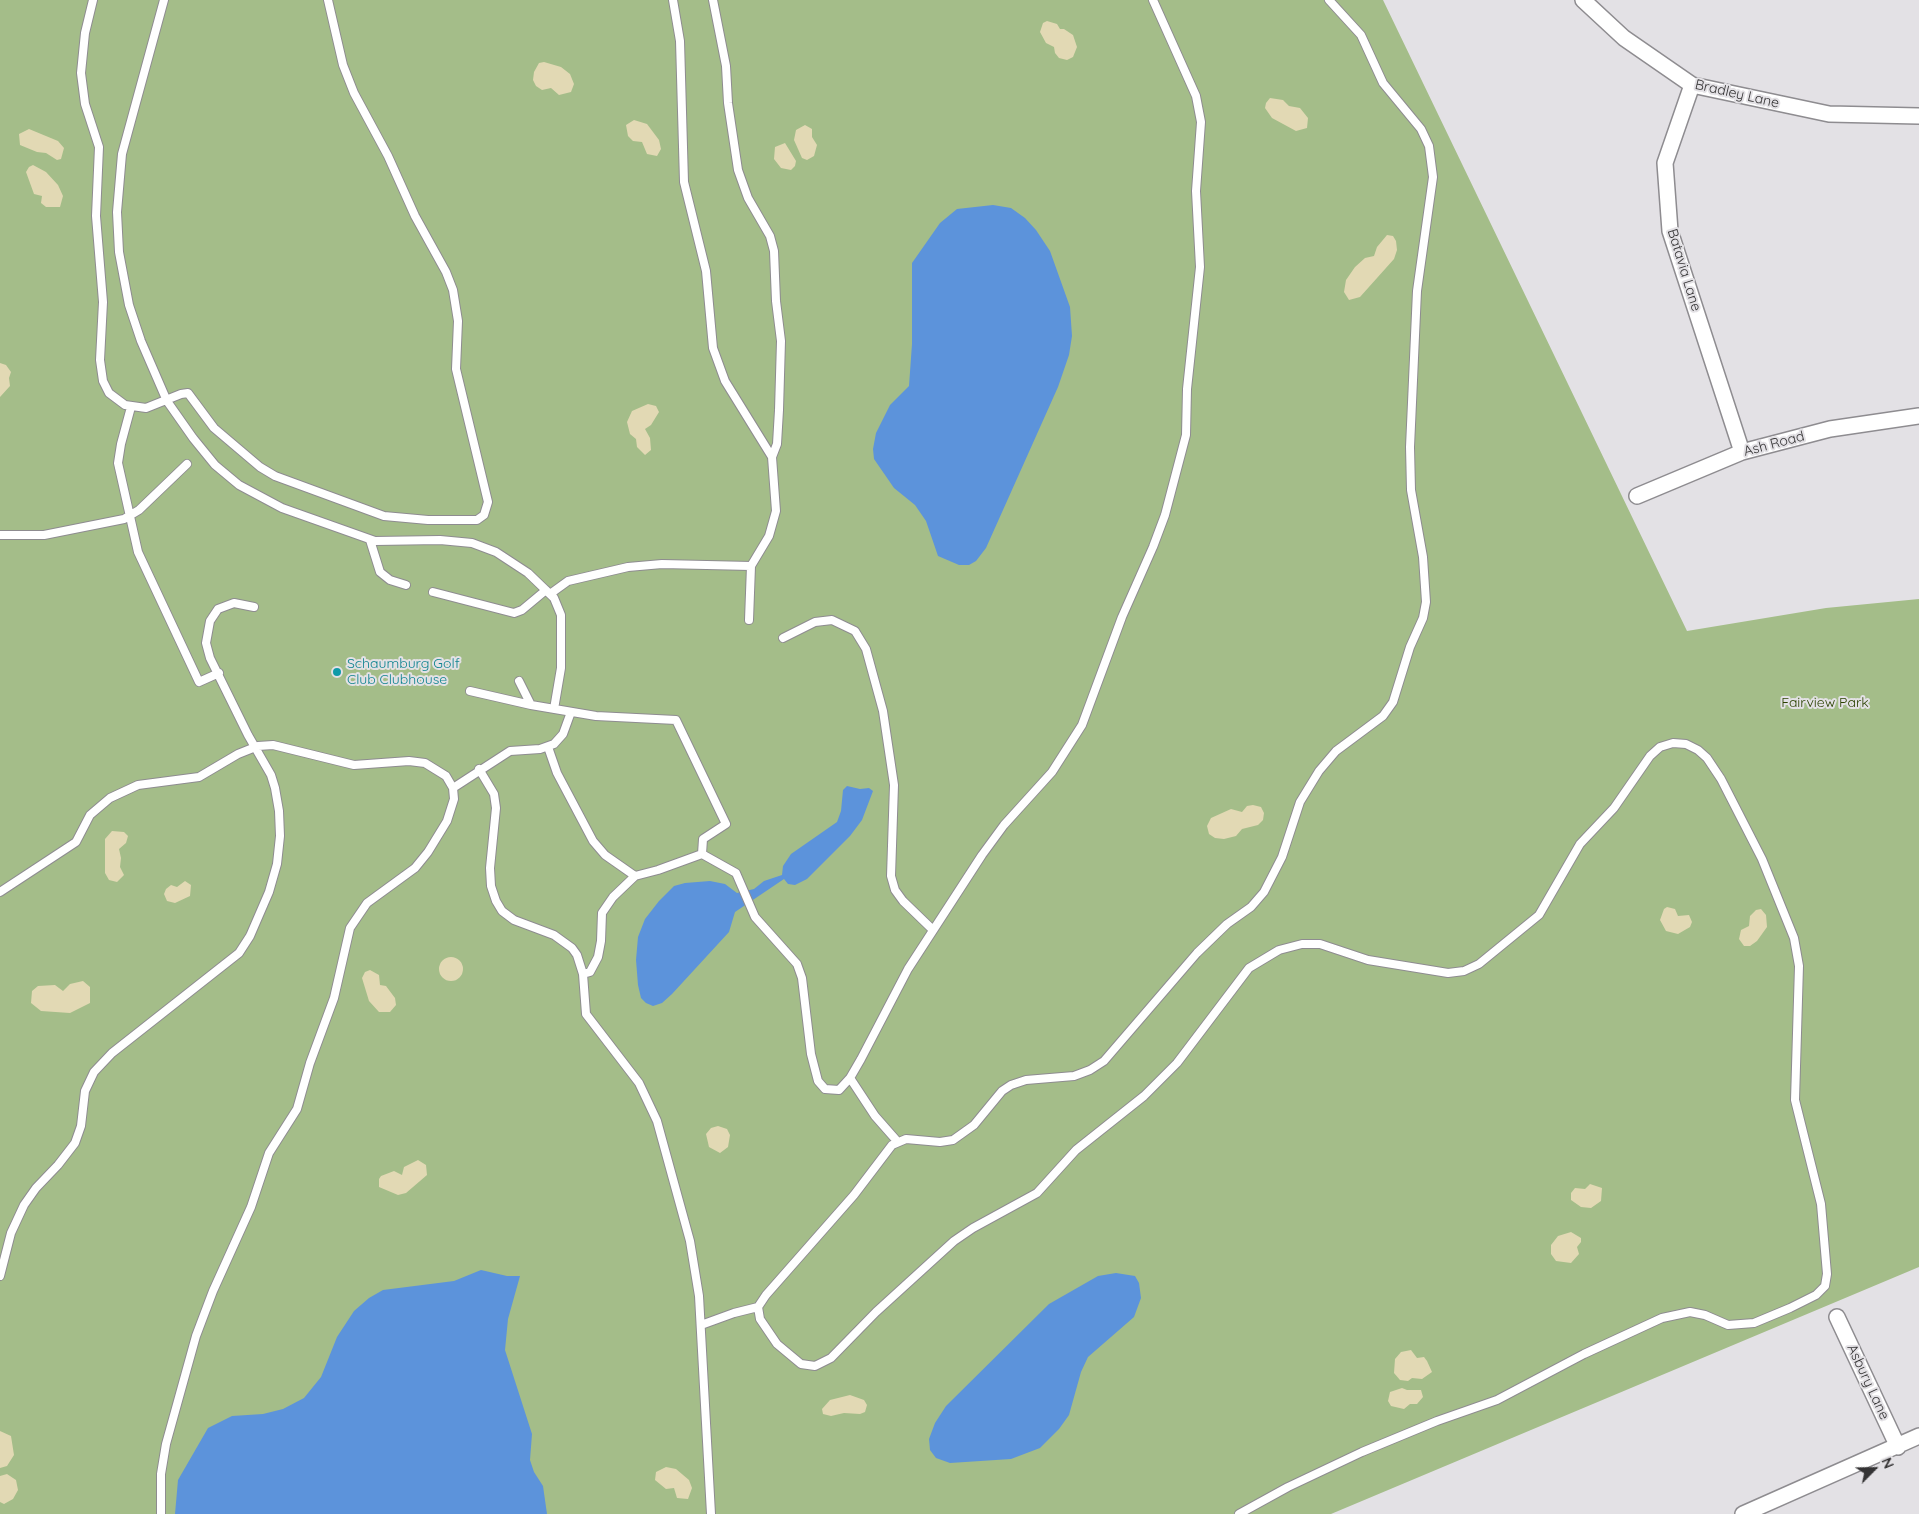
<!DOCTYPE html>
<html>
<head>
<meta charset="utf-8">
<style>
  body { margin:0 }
  #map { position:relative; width:1919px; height:1514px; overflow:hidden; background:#e3e1e5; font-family:Quicksand,sans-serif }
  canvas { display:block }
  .north { position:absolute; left:1849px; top:1444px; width:50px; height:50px; -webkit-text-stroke:4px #e3e1e5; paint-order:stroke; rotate:67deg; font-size:14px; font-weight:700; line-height:20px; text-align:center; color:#343334 }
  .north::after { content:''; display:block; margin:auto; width:18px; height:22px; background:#343334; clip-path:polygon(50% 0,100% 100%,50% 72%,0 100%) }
</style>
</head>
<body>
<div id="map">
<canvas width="1919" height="1514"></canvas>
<div class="north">N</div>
</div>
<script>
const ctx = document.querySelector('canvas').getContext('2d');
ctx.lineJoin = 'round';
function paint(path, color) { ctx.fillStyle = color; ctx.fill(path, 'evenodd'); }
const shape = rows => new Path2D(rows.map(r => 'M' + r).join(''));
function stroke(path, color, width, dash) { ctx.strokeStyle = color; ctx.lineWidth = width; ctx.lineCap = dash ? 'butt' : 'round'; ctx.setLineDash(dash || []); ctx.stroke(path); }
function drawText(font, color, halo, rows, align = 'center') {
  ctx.font = font + ' Quicksand,sans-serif'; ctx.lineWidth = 4; ctx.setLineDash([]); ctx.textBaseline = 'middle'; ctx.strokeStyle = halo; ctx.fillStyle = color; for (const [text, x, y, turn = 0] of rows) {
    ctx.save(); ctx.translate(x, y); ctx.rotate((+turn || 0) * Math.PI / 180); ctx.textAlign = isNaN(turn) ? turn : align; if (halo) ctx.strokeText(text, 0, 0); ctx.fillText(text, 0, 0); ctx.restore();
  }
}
paint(shape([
  [0,0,1383,0,1687,631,1826,608,1919,599,1919,1267,1331,1514,0,1514]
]), '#a4bd89');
paint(shape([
  [1047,21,1057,24,1060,29,1064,29,1073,35,1077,47,1073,57,1067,60,1059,58,1055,53,1054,47,1046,43,1040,32,1043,23],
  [544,62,561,67,570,74,574,84,571,92,559,95,551,88,542,90,536,86,533,80,534,72,539,63],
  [1270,98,1283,100,1289,106,1300,108,1308,118,1307,128,1296,131,1272,118,1265,108,1266,103],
  [634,120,647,124,659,140,661,149,657,156,647,154,642,142,633,141,628,136,626,125],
  [805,125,812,129,812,137,817,145,814,156,807,160,802,158,794,140,796,130],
  [29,129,58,141,64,148,61,159,57,160,46,153,37,152,20,145,19,134],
  [785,143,796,161,795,166,791,170,781,168,774,159,775,147],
  [33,165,46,172,58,185,63,196,60,207,46,207,41,203,42,196,34,194,26,172,29,167],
  [1387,235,1393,236,1396,241,1397,250,1394,259,1360,297,1349,300,1344,292,1346,280,1355,267,1365,258,1374,256,1377,247],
  [0,363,6,365,11,372,9,378,10,386,0,397],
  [648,404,656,406,659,412,651,425,645,429,650,438,651,450,645,455,637,447,636,439,630,434,627,422,632,411],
  [1253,805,1261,807,1264,813,1263,820,1258,825,1242,829,1236,836,1224,839,1215,838,1209,834,1207,826,1211,818,1231,809,1242,812,1247,806],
  [112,831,124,832,128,836,126,843,119,849,121,858,120,867,124,875,117,882,109,880,105,873,105,839],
  [185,881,191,885,190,896,175,903,167,901,164,894,166,889,171,885,177,887],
  [1667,907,1675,909,1678,916,1689,915,1692,922,1690,927,1678,934,1666,931,1660,920,1664,909],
  [1761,909,1766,915,1767,927,1757,941,1750,946,1744,946,1739,939,1741,930,1749,926,1750,916,1756,910],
  '439 969a12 12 0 1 1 24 0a12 12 0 1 1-24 0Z',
  [370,970,379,975,380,985,386,986,395,998,396,1005,390,1012,379,1012,369,1001,362,978,365,972],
  [83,981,90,987,90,1003,70,1013,41,1011,31,1003,32,991,38,986,55,985,63,991,70,984],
  [718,1126,727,1129,730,1135,728,1147,720,1153,709,1147,706,1134,711,1128],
  [418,1160,426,1165,427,1175,406,1193,398,1195,379,1187,379,1179,381,1176,394,1171,402,1175,404,1167],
  [1590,1184,1602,1188,1601,1201,1591,1208,1581,1207,1571,1200,1571,1193,1575,1188,1585,1189],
  [1571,1232,1581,1238,1581,1242,1577,1247,1579,1254,1571,1263,1556,1261,1551,1254,1551,1245,1558,1236],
  [1411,1350,1417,1358,1424,1357,1427,1361,1432,1372,1422,1379,1412,1378,1408,1381,1400,1380,1394,1373,1395,1359,1401,1352],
  [1402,1388,1407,1390,1421,1390,1423,1397,1417,1404,1410,1404,1404,1409,1391,1406,1388,1401,1390,1392],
  [850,1395,864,1400,867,1405,865,1412,860,1414,844,1413,831,1416,823,1414,822,1409,830,1400],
  [0,1431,11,1436,14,1455,7,1466,0,1468],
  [666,1467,676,1469,689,1480,692,1488,688,1499,677,1498,674,1488,666,1489,655,1480,656,1472],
  [7,1474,16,1480,18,1490,13,1499,4,1504,0,1502,0,1476]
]), '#e2d9b4');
paint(shape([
  [993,205,1011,208,1025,218,1036,230,1050,251,1070,307,1072,336,1069,355,1058,387,986,548,976,561,969,565,959,565,938,556,926,521,915,505,894,488,874,459,873,449,876,433,890,405,909,386,912,344,912,263,940,223,957,209],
  [847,786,860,789,869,788,873,791,862,820,850,836,807,879,795,885,788,884,784,879,735,912,729,932,672,994,662,1003,653,1006,646,1003,641,998,638,985,636,960,638,937,645,919,659,901,674,886,685,883,710,881,725,884,737,893,754,889,764,881,782,875,783,866,791,854,837,822,841,811,843,790],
  [481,1270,507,1276,520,1276,508,1319,505,1350,532,1434,530,1460,534,1472,543,1486,547,1514,175,1514,178,1480,208,1428,232,1416,263,1414,283,1409,304,1398,321,1377,337,1337,354,1311,369,1298,383,1290,454,1281],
  [1116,1273,1135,1276,1139,1283,1141,1298,1134,1317,1088,1357,1081,1372,1069,1415,1059,1429,1040,1448,1011,1459,950,1463,936,1458,930,1450,929,1439,935,1423,946,1406,1049,1304,1098,1276]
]), '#5c93db');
const service = shape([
  [93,0,85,33,81,73,85,104,99,147,96,216,103,302,100,360,103,381,109,393,125,405,146,408,181,394,188,393,214,428,260,467,275,476,384,516,428,520,477,520,484,515,488,502,456,369,458,321,453,290,446,272,415,216,388,156,354,93,343,65,328,0],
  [164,0,122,154,117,212,119,252,129,305,141,341,167,401,193,438,215,465,239,485,282,508,375,541,440,540,472,543,496,552,528,573,554,598,561,615,561,668,554,709],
  [673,0,680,41,684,182,706,271,713,348,725,381,772,457],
  [713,0,726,66,728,103,738,170,748,198,770,236,774,251,776,301,781,341,779,410,777,444,772,457,776,511,769,536,751,566,749,620],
  [131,407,121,444,118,463,138,552,199,682,219,673],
  [0,535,44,535,124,519,139,510,187,464],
  [370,540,380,572,390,580,406,585],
  [433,592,514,613,522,610,546,590],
  [550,594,568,581,628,567,662,564,751,566],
  [783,638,815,622,832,620,855,631,866,649,883,711,894,785,891,876,895,890,903,901,933,930],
  [519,681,531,705,596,716,676,720,726,824,703,839,702,854],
  [470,691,531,705],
  [548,747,557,773,593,841,605,855,635,876],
  [479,769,494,794,496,808,490,868,491,886,496,901,502,911,514,920,554,935,572,948,577,955,583,974,586,1014,639,1083,657,1121,690,1241,699,1296,711,1514],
  [453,788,510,751,540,749,554,744,563,734,571,712],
  [702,854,736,873,755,917,797,964,802,978,811,1054,818,1081,825,1089,839,1090,850,1078,861,1059,908,969,982,855,1004,825,1052,772,1082,725,1122,617,1153,547,1165,515,1186,435,1187,389,1200,267,1196,191,1201,122,1196,96,1153,0],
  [0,892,76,842,90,815,110,798,138,785,199,777,238,754,258,746,273,745,354,765,409,761,425,763,446,776,453,788,454,799,447,821,428,852,415,868,367,903,350,928,334,998,310,1063,297,1109,269,1153,251,1207,213,1291,196,1336,166,1444,161,1474,161,1514],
  [583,974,590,972,598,957,601,941,602,913,613,897,635,876,658,870,702,854],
  [850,1078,875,1116,897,1141],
  [0,1276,11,1233,24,1205,36,1188,58,1165,75,1143,81,1126,85,1091,94,1072,112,1053,239,953,250,936,269,892,277,864,280,836,279,811,275,788,271,775,248,735,210,658,206,643,210,621,218,609,234,603,254,607],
  [701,1325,734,1313,758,1307],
  [1239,1514,1288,1487,1362,1452,1437,1421,1497,1400,1584,1354,1662,1318,1690,1312,1705,1315,1728,1325,1754,1323,1790,1308,1816,1295,1825,1286,1827,1274,1821,1204,1795,1100,1799,966,1794,938,1762,859,1721,779,1707,758,1698,750,1686,744,1673,743,1660,747,1650,756,1614,808,1580,844,1539,915,1479,964,1464,971,1448,973,1368,960,1320,944,1302,944,1279,950,1249,968,1177,1063,1144,1096,1076,1150,1037,1193,973,1228,954,1241,876,1312,831,1358,815,1366,801,1364,777,1344,760,1319,758,1307,766,1295,854,1195,892,1145,906,1139,940,1142,953,1140,974,1125,1002,1091,1011,1085,1026,1080,1074,1076,1090,1070,1104,1061,1197,953,1227,924,1251,907,1264,892,1282,857,1300,802,1319,771,1336,751,1383,716,1393,702,1410,647,1423,618,1426,602,1423,557,1411,490,1410,447,1417,291,1433,177,1429,146,1421,129,1383,83,1361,35,1329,0]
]);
const minor = shape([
  [1583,0,1624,38,1692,85,1829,114,1919,116],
  [1692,85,1665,163,1670,231,1742,452],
  [1637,496,1742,452,1830,429,1919,416],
  [1837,1317,1898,1447],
  [1743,1514,1919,1436]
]);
stroke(service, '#8e8c90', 10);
stroke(minor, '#8e8c90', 18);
stroke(service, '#fff', 8);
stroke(minor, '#fff', 15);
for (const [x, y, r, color] of [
  [337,672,5,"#0f9aa8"]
]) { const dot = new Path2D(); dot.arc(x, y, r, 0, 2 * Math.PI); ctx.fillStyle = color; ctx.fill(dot); stroke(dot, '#e3e1e5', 2); }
drawText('14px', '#343334', '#e3e1e5', [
  ["Bradley Lane",1737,94,13],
  ["Batavia Lane",1684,270,73],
  ["Ash Road",1774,444,-15],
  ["Asbury Lane",1868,1382,65]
]);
drawText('14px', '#0d838f', '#e3e1e5', [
  ["Schaumburg Golf",347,664],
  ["Club Clubhouse",347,680]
], 'left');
drawText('14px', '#2b4200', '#e3e1e5', [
  ["Fairview Park",1825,703]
]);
</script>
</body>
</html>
